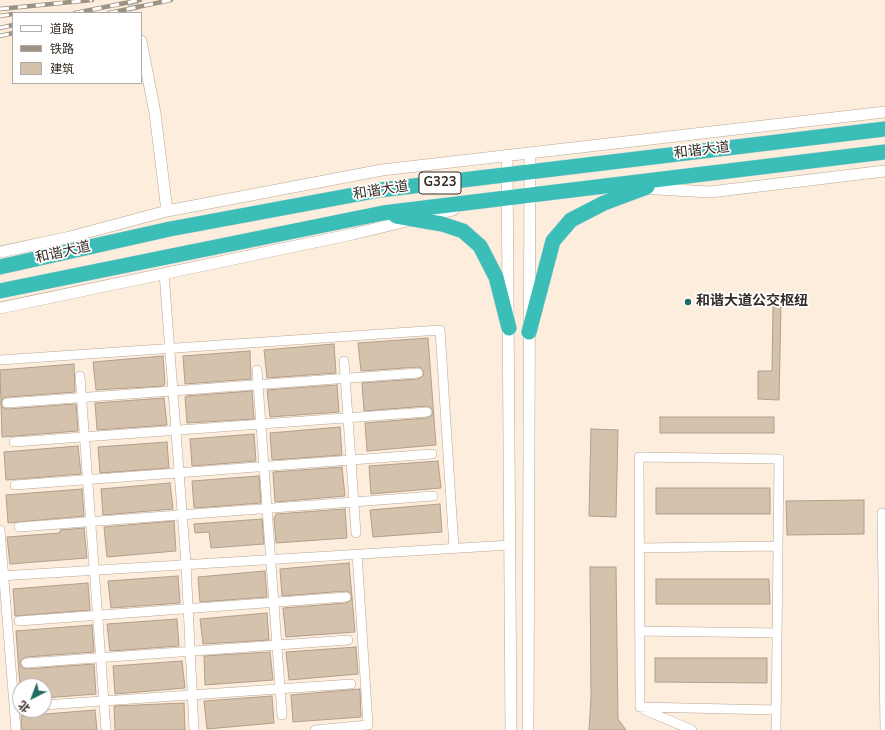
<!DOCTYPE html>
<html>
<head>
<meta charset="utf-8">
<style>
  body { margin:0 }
  #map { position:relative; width:885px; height:730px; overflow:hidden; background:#fdeddc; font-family:"Nunito Sans","Noto Sans SC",sans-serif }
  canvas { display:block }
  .legend { position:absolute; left:12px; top:12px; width:130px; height:72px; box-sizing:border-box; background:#fff; border:1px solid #aeaba8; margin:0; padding:5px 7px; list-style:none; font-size:12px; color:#352d25 }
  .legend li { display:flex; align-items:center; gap:8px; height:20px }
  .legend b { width:20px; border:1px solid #aeaba8 }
  .north { position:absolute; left:12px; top:678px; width:40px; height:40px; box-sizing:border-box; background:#fff; border:1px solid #aeaba8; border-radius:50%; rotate:222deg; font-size:11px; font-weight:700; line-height:16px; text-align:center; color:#352d25 }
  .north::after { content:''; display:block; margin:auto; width:14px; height:18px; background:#206b66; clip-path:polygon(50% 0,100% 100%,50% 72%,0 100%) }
</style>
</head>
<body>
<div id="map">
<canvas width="885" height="730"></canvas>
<ul class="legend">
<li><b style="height:5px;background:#fff"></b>道路</li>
<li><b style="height:5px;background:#9e9285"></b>铁路</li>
<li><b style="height:11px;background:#d5c2ad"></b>建筑</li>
</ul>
<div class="north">北</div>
</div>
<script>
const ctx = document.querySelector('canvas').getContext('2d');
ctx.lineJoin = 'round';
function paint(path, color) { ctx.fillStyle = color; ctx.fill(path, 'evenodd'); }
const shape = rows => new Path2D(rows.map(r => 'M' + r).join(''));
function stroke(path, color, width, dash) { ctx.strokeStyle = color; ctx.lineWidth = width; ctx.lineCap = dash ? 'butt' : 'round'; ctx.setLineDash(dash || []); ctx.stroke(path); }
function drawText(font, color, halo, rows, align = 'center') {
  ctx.font = font + ' "Nunito Sans","Noto Sans SC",sans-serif'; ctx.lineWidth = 3.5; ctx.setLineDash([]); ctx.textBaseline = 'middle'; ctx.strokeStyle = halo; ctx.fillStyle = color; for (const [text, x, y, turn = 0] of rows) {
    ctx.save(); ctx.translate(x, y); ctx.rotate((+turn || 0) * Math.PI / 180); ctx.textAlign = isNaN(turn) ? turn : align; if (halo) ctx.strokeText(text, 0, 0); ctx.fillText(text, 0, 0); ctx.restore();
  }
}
const building = shape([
  [773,306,781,306,779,400,758,399,758,371,772,371,773,306],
  [428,338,436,445,367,451,365,423,427,418,432,415,433,411,430,407,427,406,364,411,362,383,418,379,423,376,424,372,421,368,418,367,361,371,358,343,428,338],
  [334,344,336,373,267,378,264,350,334,344],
  [250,351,251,379,185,384,183,356,250,351],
  [163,356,165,384,163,386,96,390,93,362,163,356],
  [74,364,75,392,7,397,3,398,1,403,2,407,7,409,76,404,78,431,2,437,0,370,74,364],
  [337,385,339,412,270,417,267,390,337,385],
  [252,391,254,419,187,423,185,397,186,396,252,391],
  [164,398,167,425,97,430,95,403,164,398],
  [660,417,774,417,774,433,660,433,660,417],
  [340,427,342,455,272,460,270,433,340,427],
  [591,429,618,430,616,517,589,516,591,429],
  [254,434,256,461,192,466,190,439,254,434],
  [167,442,169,468,100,473,98,447,167,442],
  [78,446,81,474,6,480,4,452,78,446],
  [438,461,441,488,371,494,369,466,438,461],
  [342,467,345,496,275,502,273,472,342,467],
  [259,476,261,503,194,508,192,481,259,476],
  [170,483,173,509,103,515,101,489,170,483],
  [656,488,770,488,770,514,656,514,656,488],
  [82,489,84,516,8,523,6,495,82,489],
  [864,500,864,534,787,535,786,501,864,500],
  [440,504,442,532,373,537,370,510,440,504],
  [345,509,347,538,276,543,274,518,276,514,345,509],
  [262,519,264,544,211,548,209,532,195,533,194,524,262,519],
  [174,521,176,551,107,557,104,527,174,521],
  [84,528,87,558,10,564,7,537,60,533,60,530,84,528],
  [349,563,355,632,286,637,283,608,346,603,351,600,352,596,349,592,346,591,282,596,280,569,349,563],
  [590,567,616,567,618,719,626,730,589,730,591,698,590,567],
  [265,571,267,597,200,602,198,577,265,571],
  [178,576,180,603,111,608,108,581,178,576],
  [656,579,769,579,770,604,656,604,656,579],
  [88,583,90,610,15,616,13,589,88,583],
  [267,613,269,640,203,644,200,619,267,613],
  [177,619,179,646,110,651,107,624,177,619],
  [92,625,94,652,26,657,21,660,20,664,23,668,26,669,94,664,96,694,44,698,44,686,20,686,16,631,92,625],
  [356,647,358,674,289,680,286,652,356,647],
  [270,652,273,680,205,685,204,656,270,652],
  [655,658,767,658,767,683,655,682,655,658],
  [182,661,185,688,115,694,113,666,182,661],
  [360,689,361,717,293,722,291,695,360,689],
  [272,696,274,723,207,729,204,701,272,696],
  [184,703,185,730,115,730,114,706,184,703],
  [95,710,97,730,22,730,21,716,95,710]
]);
paint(building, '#d5c2ad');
stroke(building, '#b19e8b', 1);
stroke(shape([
  [132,0,135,13]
]), '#d5c7b7', 11, [11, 5.5]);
const minor = shape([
  [164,273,186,564,194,730],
  [0,360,440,330,454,548],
  [344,361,356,533],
  [257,370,282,715],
  [80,376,106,730],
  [7,403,418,373],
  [14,442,427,412],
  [15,485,432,454],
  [882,513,885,730],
  [19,527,433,496],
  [0,530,16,730],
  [639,548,778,546],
  [0,576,510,545],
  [19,621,346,597],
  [640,631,777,633],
  [26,663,348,640],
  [44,705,351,684],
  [640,707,639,457,779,459,776,730],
  [640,707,776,710],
  [645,710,692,730],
  [315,730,368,725,357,554]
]);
const tertiary = shape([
  [141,41,155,113,167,211],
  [507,155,511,730],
  [640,188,710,192,885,171],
  [0,252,70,237,167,211,382,170,885,112],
  [0,308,353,234,453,210],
  [528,730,530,153]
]);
const trunk = shape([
  [396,216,442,224,463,231,480,246,496,277,509,328],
  [0,267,170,229,380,190,885,129],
  [0,291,383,213,885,152],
  [529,332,553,241,571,220,604,203,647,187]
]);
stroke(minor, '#baa793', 10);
stroke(tertiary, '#baa793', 12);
stroke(trunk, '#dbd9d8', 16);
stroke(minor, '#fff', 9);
stroke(tertiary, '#fff', 11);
stroke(trunk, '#3bbeb8', 15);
const rail = shape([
  [0,9,92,0],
  [75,13,140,0],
  [109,13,171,0],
  [0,16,13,14],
  [0,28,13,25],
  [0,36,13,33]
]);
stroke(rail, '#9e9285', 4.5);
stroke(rail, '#fff', 3, [9]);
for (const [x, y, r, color] of [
  [688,302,4,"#206b66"]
]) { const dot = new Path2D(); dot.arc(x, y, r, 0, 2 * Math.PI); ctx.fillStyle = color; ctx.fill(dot); stroke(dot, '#fff', 1.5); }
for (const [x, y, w] of [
  [440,183,42]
]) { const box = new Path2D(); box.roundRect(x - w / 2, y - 11, w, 22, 3); ctx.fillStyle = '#fff'; ctx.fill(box); stroke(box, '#352d25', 1); }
drawText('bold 13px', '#352d25', null, [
  ["G323",440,183]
]);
drawText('14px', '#352d25', '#fff', [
  ["和谐大道",702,151,-7],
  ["和谐大道",381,191,-9],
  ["和谐大道",63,253,-13]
]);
drawText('bold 14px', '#352d25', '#fff', [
  ["和谐大道公交枢纽",696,302]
], 'left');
</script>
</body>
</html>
